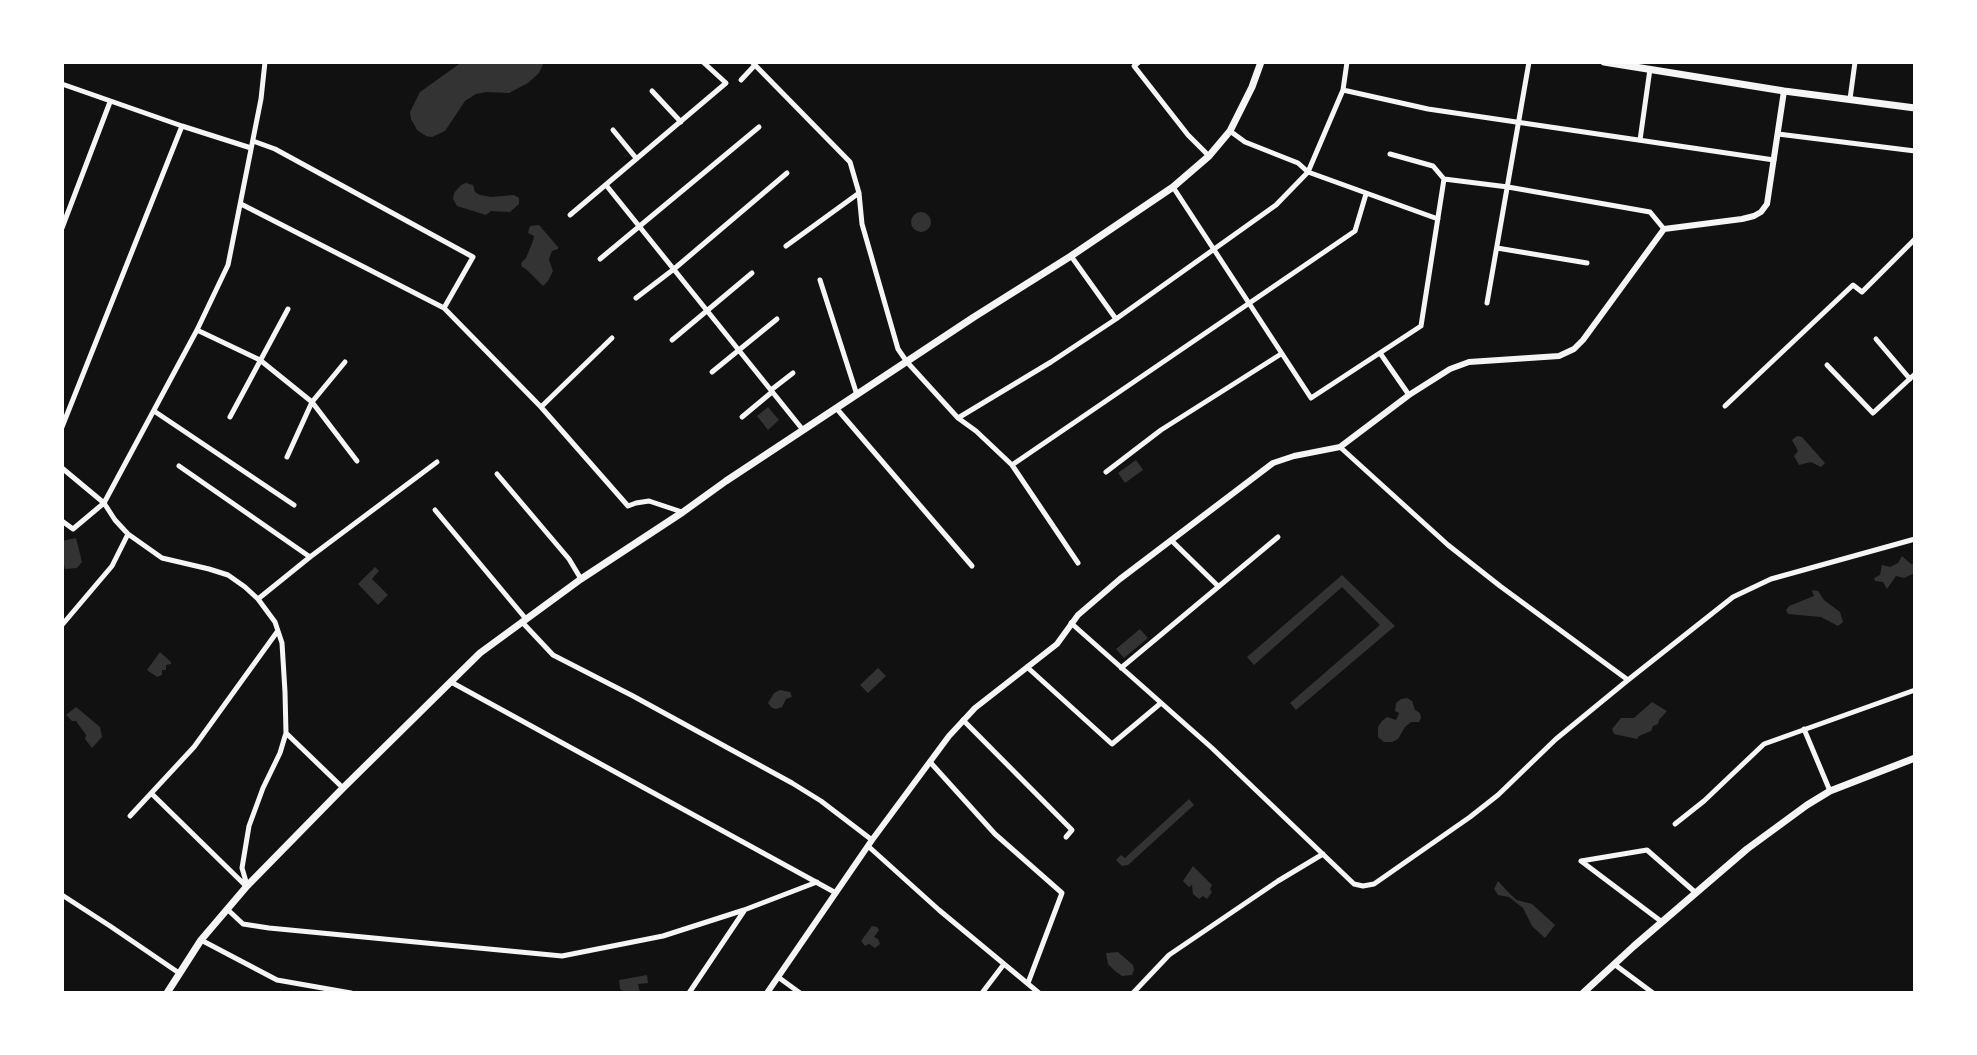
<!DOCTYPE html>
<html>
<head>
<meta charset="utf-8">
<style>
  body { margin:0 }
  #map { position:relative; width:1977px; height:1055px; overflow:hidden; background:#111; font-family:"Nunito Sans",sans-serif }
  canvas { display:block }
  .frame { position:absolute; inset:0; border:64px solid #fff; pointer-events:none }
</style>
</head>
<body>
<div id="map">
<canvas width="1977" height="1055"></canvas>
<div class="frame"></div>
</div>
<script>
const ctx = document.querySelector('canvas').getContext('2d');
ctx.lineJoin = 'round';
function paint(path, color) { ctx.fillStyle = color; ctx.fill(path, 'evenodd'); }
const shape = rows => new Path2D(rows.map(r => 'M' + r).join(''));
function stroke(path, color, width, dash) { ctx.strokeStyle = color; ctx.lineWidth = width; ctx.lineCap = dash ? 'butt' : 'round'; ctx.setLineDash(dash || []); ctx.stroke(path); }
paint(shape([
  [462,62,544,62,539,73,528,83,509,93,486,92,476,94,465,101,445,131,432,137,426,136,417,130,411,119,410,112,420,92],
  [466,183,473,185,475,192,480,195,491,197,514,195,519,198,519,204,510,212,491,211,486,215,457,206,453,199,454,193,461,185],
  '911 222a10 10 0 1 1 20 0a10 10 0 1 1-20 0Z',
  [539,225,558,247,558,249,552,251,550,256,549,260,553,271,548,281,543,286,526,269,522,267,521,263,526,258,533,241,534,236,528,233,530,226],
  [768,407,779,420,768,430,757,416],
  [1797,436,1802,437,1825,463,1821,467,1811,462,1799,465,1794,456,1798,451,1792,440],
  [1136,460,1143,470,1125,483,1118,473],
  [76,538,82,562,77,568,65,569,62,557,62,541],
  [1902,556,1911,564,1915,564,1915,573,1904,578,1896,576,1887,589,1883,582,1875,581,1874,578,1880,575,1882,565,1890,567,1898,563],
  [375,567,379,571,372,579,388,595,378,605,358,584],
  [1342,575,1395,626,1296,710,1290,703,1380,625,1342,587,1254,665,1247,657],
  [1812,590,1818,591,1824,600,1840,612,1843,622,1838,626,1821,617,1788,614,1786,610,1789,606,1814,596],
  [1140,629,1148,638,1124,658,1116,649],
  [160,652,171,662,171,664,166,665,166,670,162,670,162,675,157,677,147,670],
  [878,668,886,676,868,693,860,685],
  [780,690,790,692,792,697,786,699,782,707,776,709,772,708,768,703,774,693],
  [1407,698,1412,701,1415,710,1420,713,1421,718,1419,722,1411,722,1405,727,1398,739,1392,742,1384,742,1378,737,1378,727,1382,721,1387,717,1396,720,1399,713,1395,711,1396,703,1401,699],
  [1652,702,1667,711,1659,720,1658,724,1653,726,1651,731,1639,736,1637,739,1614,734,1612,729,1621,718,1634,718],
  [76,707,100,727,102,737,92,748,85,739,86,735,76,721,72,721,66,715],
  [1189,799,1194,805,1128,865,1122,866,1116,860,1121,855,1125,858],
  [1193,866,1212,885,1210,889,1212,892,1207,899,1203,896,1199,899,1193,894,1192,885,1189,887,1183,881],
  [1498,881,1511,895,1517,900,1532,904,1555,925,1545,938,1532,926,1523,908,1509,897,1498,895,1494,889],
  [872,926,877,927,879,930,874,937,878,939,880,944,875,948,869,944,865,946,861,941],
  [1118,952,1133,965,1134,970,1132,975,1122,976,1115,971,1108,964,1106,953],
  [647,975,648,983,638,984,640,993,626,993,620,989,619,980]
]), '#333');
stroke(shape([
  [752,62,850,162,859,193,862,224,898,349,907,362,958,418,976,431,1012,465,1078,563],
  [1139,62,1134,66,1188,135,1209,156],
  [741,80,755,65],
  [62,84,182,126,251,148],
  [1343,90,1428,109,1774,160],
  [652,91,681,122],
  [1850,99,1855,62],
  [613,130,636,158],
  [1230,131,1245,142,1298,163,1308,172,1438,219],
  [1778,134,1915,151],
  [1640,140,1650,69],
  [253,141,275,149,473,257,444,308],
  [1444,179,1508,187,1650,212,1664,229],
  [606,185,803,430],
  [1173,187,1311,398,1421,326,1444,179,1433,166,1390,154],
  [241,204,444,308,541,407,628,506,636,503,649,501,682,512],
  [570,215,726,83,703,62],
  [62,228,110,102],
  [786,246,859,193],
  [1497,248,1587,263],
  [1071,256,1116,319],
  [600,259,759,127],
  [820,280,857,395],
  [636,298,674,269,787,173],
  [1487,303,1529,62],
  [197,330,260,360,312,402,357,461],
  [1876,339,1910,379],
  [672,340,752,273],
  [1380,353,1409,395],
  [1827,365,1873,413,1915,374],
  [712,372,777,319],
  [771,390,793,373],
  [1725,406,1853,285,1862,292,1915,239],
  [541,407,612,338],
  [837,409,972,566],
  [154,411,294,505],
  [230,417,288,309],
  [742,417,772,392],
  [958,418,1051,362,1116,319,1276,205,1308,172,1343,90,1347,62],
  [62,427,182,126],
  [1340,447,1448,545,1500,586,1628,680],
  [287,457,312,402,345,362],
  [1012,465,1355,231,1366,194],
  [179,466,310,557],
  [62,468,104,503,115,520,128,534,162,558,209,569,228,575,245,587,258,599,275,622,282,643,285,692,286,733,280,753,263,788,249,826,242,868,247,885],
  [1106,472,1161,430,1281,354],
  [497,474,569,559,581,579],
  [435,510,526,619],
  [62,521,73,529,104,503,197,330,228,265,261,99,265,62],
  [1172,541,1218,586],
  [258,599,310,557,437,462],
  [522,622,553,655,633,696,792,783,821,801,872,840],
  [1071,623,1212,748,1354,884,1363,886,1374,884,1470,817,1498,795,1556,739,1628,680,1733,597,1771,579,1915,539],
  [62,625,112,566,128,534],
  [1027,667,1112,744,1161,703],
  [1121,668,1278,537],
  [451,682,836,893],
  [963,720,1072,830,1066,837],
  [1804,729,1830,791],
  [286,733,343,788],
  [930,762,995,834,1062,893,1028,983],
  [152,794,246,886],
  [130,816,194,747,277,632],
  [1675,824,1704,801,1764,744,1915,690],
  [868,846,939,910,1039,993],
  [62,895,110,926,179,973],
  [227,909,243,924,269,928,562,956,663,936,744,910,817,882],
  [1662,922,1581,861,1647,850,1696,893],
  [201,940,277,980,351,993],
  [1614,964,1653,993],
  [778,977,800,993],
  [689,993,744,911],
  [982,993,1004,964],
  [1133,993,1169,955,1278,881,1323,854]
]), '#f5f5f5', 5);
stroke(shape([
  [767,993,872,840,949,736,975,708,1057,644,1078,615,1120,579,1273,463,1294,456,1340,447,1409,395,1450,369,1469,362,1559,356,1574,349,1583,340,1664,229,1742,219,1754,216,1761,212,1767,204,1784,91]
]), '#f5f5f5', 6);
stroke(shape([
  [1604,62,1784,91,1915,108],
  [167,993,201,940,247,886,343,788,480,653,581,579,683,512,726,481,974,317,1071,256,1173,187,1209,156,1230,131,1252,87,1261,62],
  [1583,993,1634,946,1747,849,1807,805,1830,791,1915,758]
]), '#f5f5f5', 7);
</script>
</body>
</html>
